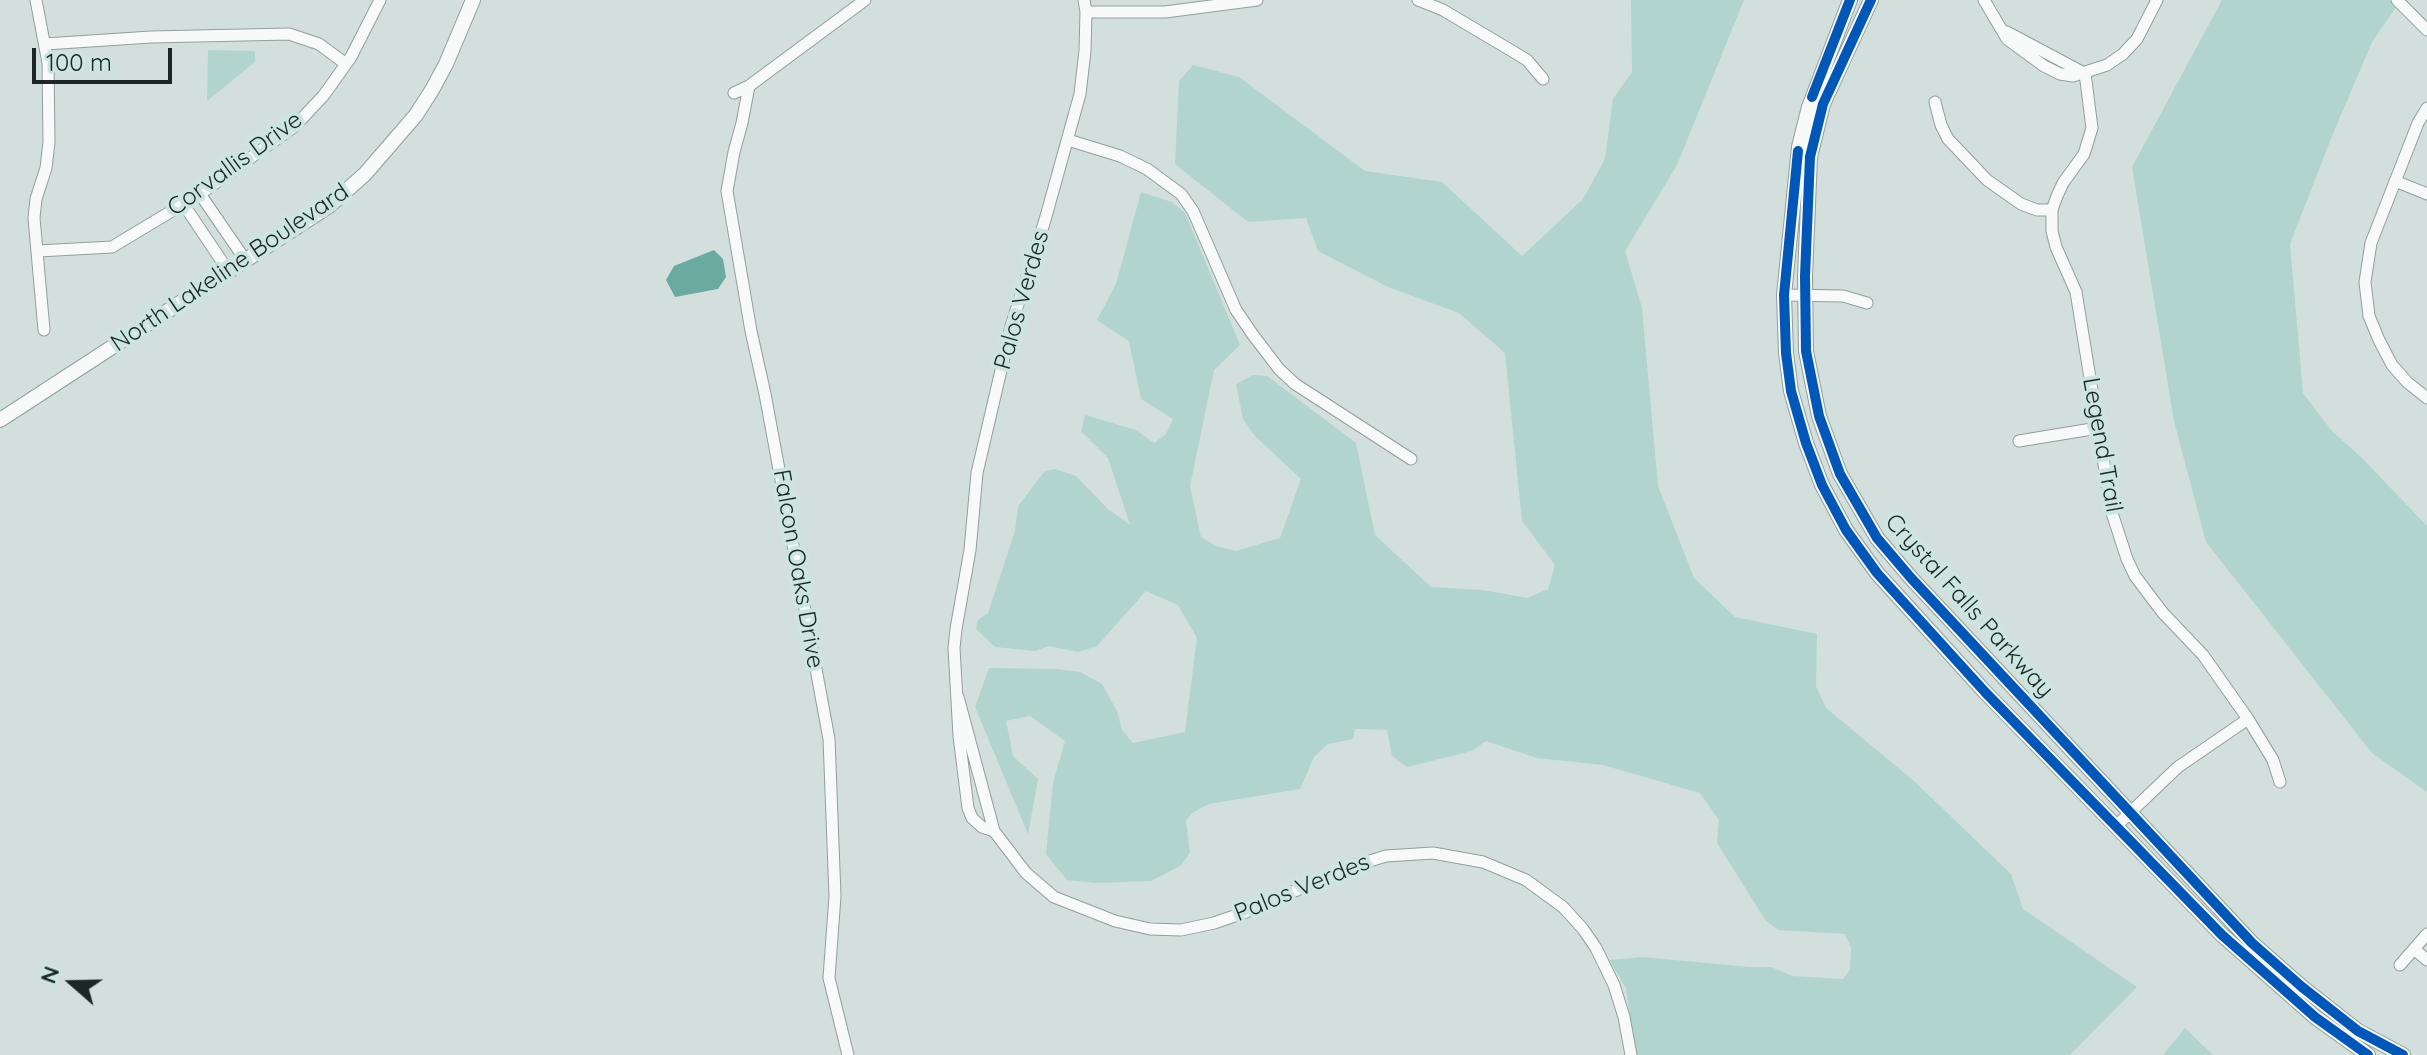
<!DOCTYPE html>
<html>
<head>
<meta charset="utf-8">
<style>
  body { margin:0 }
  #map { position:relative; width:2427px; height:1055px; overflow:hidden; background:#d2dfdc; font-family:Quicksand,sans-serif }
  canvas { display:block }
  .north { position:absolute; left:32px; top:943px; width:80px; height:80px; -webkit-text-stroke:6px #cce5e0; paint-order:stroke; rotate:290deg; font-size:22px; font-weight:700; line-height:32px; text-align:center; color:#1c2624 }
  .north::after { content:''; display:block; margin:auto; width:28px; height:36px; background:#1c2624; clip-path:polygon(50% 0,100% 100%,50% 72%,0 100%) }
  .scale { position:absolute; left:32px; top:48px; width:140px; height:36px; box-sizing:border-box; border:4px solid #1c2624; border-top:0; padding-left:10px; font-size:24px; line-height:28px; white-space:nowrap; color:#1c2624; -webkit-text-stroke:6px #cce5e0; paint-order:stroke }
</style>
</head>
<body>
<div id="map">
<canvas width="2427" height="1055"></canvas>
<div class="north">N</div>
<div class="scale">100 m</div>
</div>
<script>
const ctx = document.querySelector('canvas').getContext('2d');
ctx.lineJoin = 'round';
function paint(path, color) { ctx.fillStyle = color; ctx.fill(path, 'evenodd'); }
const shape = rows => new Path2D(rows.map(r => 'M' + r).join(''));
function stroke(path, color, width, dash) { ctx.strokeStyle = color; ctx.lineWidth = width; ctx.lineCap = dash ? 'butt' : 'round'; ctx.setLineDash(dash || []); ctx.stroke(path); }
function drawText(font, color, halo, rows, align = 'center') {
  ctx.font = font + ' Quicksand,sans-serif'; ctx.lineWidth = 8; ctx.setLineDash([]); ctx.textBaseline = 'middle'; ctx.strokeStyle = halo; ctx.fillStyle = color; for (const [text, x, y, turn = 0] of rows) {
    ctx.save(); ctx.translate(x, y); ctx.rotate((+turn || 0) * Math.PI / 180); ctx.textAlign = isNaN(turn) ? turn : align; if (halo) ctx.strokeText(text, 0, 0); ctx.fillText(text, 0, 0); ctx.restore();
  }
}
paint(shape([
  [1631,0,1744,0,1677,165,1625,251,1642,308,1658,486,1694,578,1735,617,1817,634,1816,686,1826,708,1915,782,2011,874,2023,909,2137,987,2070,1055,1636,1055,1626,988,1609,960,1642,957,1749,967,1771,967,1793,976,1843,979,1850,970,1851,948,1845,934,1778,930,1766,921,1717,843,1719,820,1700,793,1603,765,1537,758,1486,741,1472,751,1407,767,1392,756,1387,730,1355,729,1353,739,1328,744,1314,757,1300,789,1209,804,1192,813,1186,821,1190,853,1180,866,1151,881,1095,883,1067,880,1046,854,1053,783,1065,741,1030,716,1006,721,1013,756,1038,779,1028,834,975,707,989,668,1056,669,1080,672,1102,684,1117,711,1122,730,1133,743,1185,732,1197,638,1178,605,1146,591,1097,646,1078,652,1049,646,1035,651,995,647,976,629,978,620,988,613,1015,531,1018,506,1045,471,1055,469,1076,476,1108,509,1130,525,1108,458,1081,431,1085,415,1136,430,1154,443,1166,434,1173,419,1141,399,1129,341,1097,320,1116,284,1141,192,1172,202,1185,213,1240,345,1214,370,1190,486,1201,537,1216,546,1236,551,1280,538,1301,479,1255,436,1243,419,1236,384,1253,375,1267,376,1356,443,1375,535,1431,587,1482,590,1528,598,1548,589,1555,565,1522,521,1505,353,1459,313,1388,287,1318,251,1306,218,1248,222,1175,164,1179,81,1193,65,1239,77,1365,171,1442,182,1522,256,1583,199,1605,159,1613,99,1632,72],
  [2222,0,2401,0,2372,42,2332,136,2290,244,2303,393,2332,431,2363,459,2427,526,2427,792,2372,753,2206,542,2174,421,2132,167],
  [208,50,255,51,255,62,207,101],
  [2185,1028,2213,1055,2163,1055]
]), '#b2d4ce');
paint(shape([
  [714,250,723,259,726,277,718,289,675,297,666,280,674,266]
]), '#6aaba1');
const minor = shape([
  [36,0,48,63,49,142,46,168,36,199,34,218,44,330],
  [1418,0,1443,10,1507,48,1527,60,1543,79],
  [1984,0,2007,39,2044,66,2060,74,2073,76,2107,65,2123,54,2137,39,2157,0],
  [2397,0,2427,30],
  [1086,12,1165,12,1257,0],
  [2007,32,2084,73],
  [45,44,151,37,289,34,319,44,346,64],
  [2085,73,2092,128,2084,154,2063,183,2057,196,2052,210,2052,231,2056,247,2076,292,2112,513,2127,559,2135,576,2163,613,2203,655,2248,719,2273,760,2280,782],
  [749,86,742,123,734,152,727,191,751,331,765,394,829,739,835,896,829,978,848,1055],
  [734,93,749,86,865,0],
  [1935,102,1941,125,1948,139,1987,180,2021,204,2037,210,2052,210],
  [2427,108,2418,123,2371,243,2365,282,2369,316,2379,340,2392,365,2407,382,2427,398],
  [1068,140,1120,156,1147,169,1181,194,1193,211,1236,310,1253,335,1279,369,1295,384,1411,459],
  [2395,181,2427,194],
  [200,194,246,261],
  [184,205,229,272],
  [38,251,112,247,200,194,295,126,324,95,351,57,380,0],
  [1784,295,1843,296,1867,303],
  [2019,441,2098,428],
  [958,697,994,831,1026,873,1054,897,1115,921,1150,929,1181,930,1214,923,1246,912,1353,866,1386,856,1433,853,1483,862,1526,880,1563,907,1583,929,1596,948,1614,985,1624,1017,1631,1055],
  [2115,827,2178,767,2248,719],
  [994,831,982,827,972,818,968,808,959,736,954,648,956,629,970,550,977,473,1002,366,1011,326,1045,220,1080,94,1085,51,1086,12,1084,0],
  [2414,949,2427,960],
  [2400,965,2427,934]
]);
const tertiary = shape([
  [1850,0,1809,107,1799,147,1784,295,1786,353,1791,391,1806,443,1822,485,1846,530,1877,573,1985,692,2222,935,2315,1017,2368,1055],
  [1871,0,1823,104,1810,157,1805,276,1806,351,1819,416,1840,474,1877,538,1911,578,2252,943,2302,987,2358,1031,2403,1055],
  [0,420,329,206,365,174,416,115,432,90,446,64,473,0]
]);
stroke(minor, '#939e9b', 13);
stroke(tertiary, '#939e9b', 16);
stroke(minor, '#f8fafa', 11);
stroke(tertiary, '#f8fafa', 14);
stroke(shape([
  [1871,0,1823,104,1810,157,1805,276,1806,351,1819,416,1840,474,1877,538,1911,578,2252,943,2302,987,2358,1031,2403,1055],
  [1812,97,1850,0],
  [1798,151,1784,295,1786,353,1791,391,1806,443,1822,485,1846,530,1877,573,1985,692,2222,935,2315,1017,2368,1055]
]), '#0057b8', 10);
drawText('24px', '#1c2624', '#cce5e0', [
  ["Corvallis Drive",235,164,-36],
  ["North Lakeline Boulevard",230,268,-34],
  ["Palos Verdes",1022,300,-74],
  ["Legend Trail",2102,445,80],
  ["Falcon Oaks Drive",798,569,80],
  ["Crystal Falls Parkway",1969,606,48],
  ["Palos Verdes",1302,888,-22]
]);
</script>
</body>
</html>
